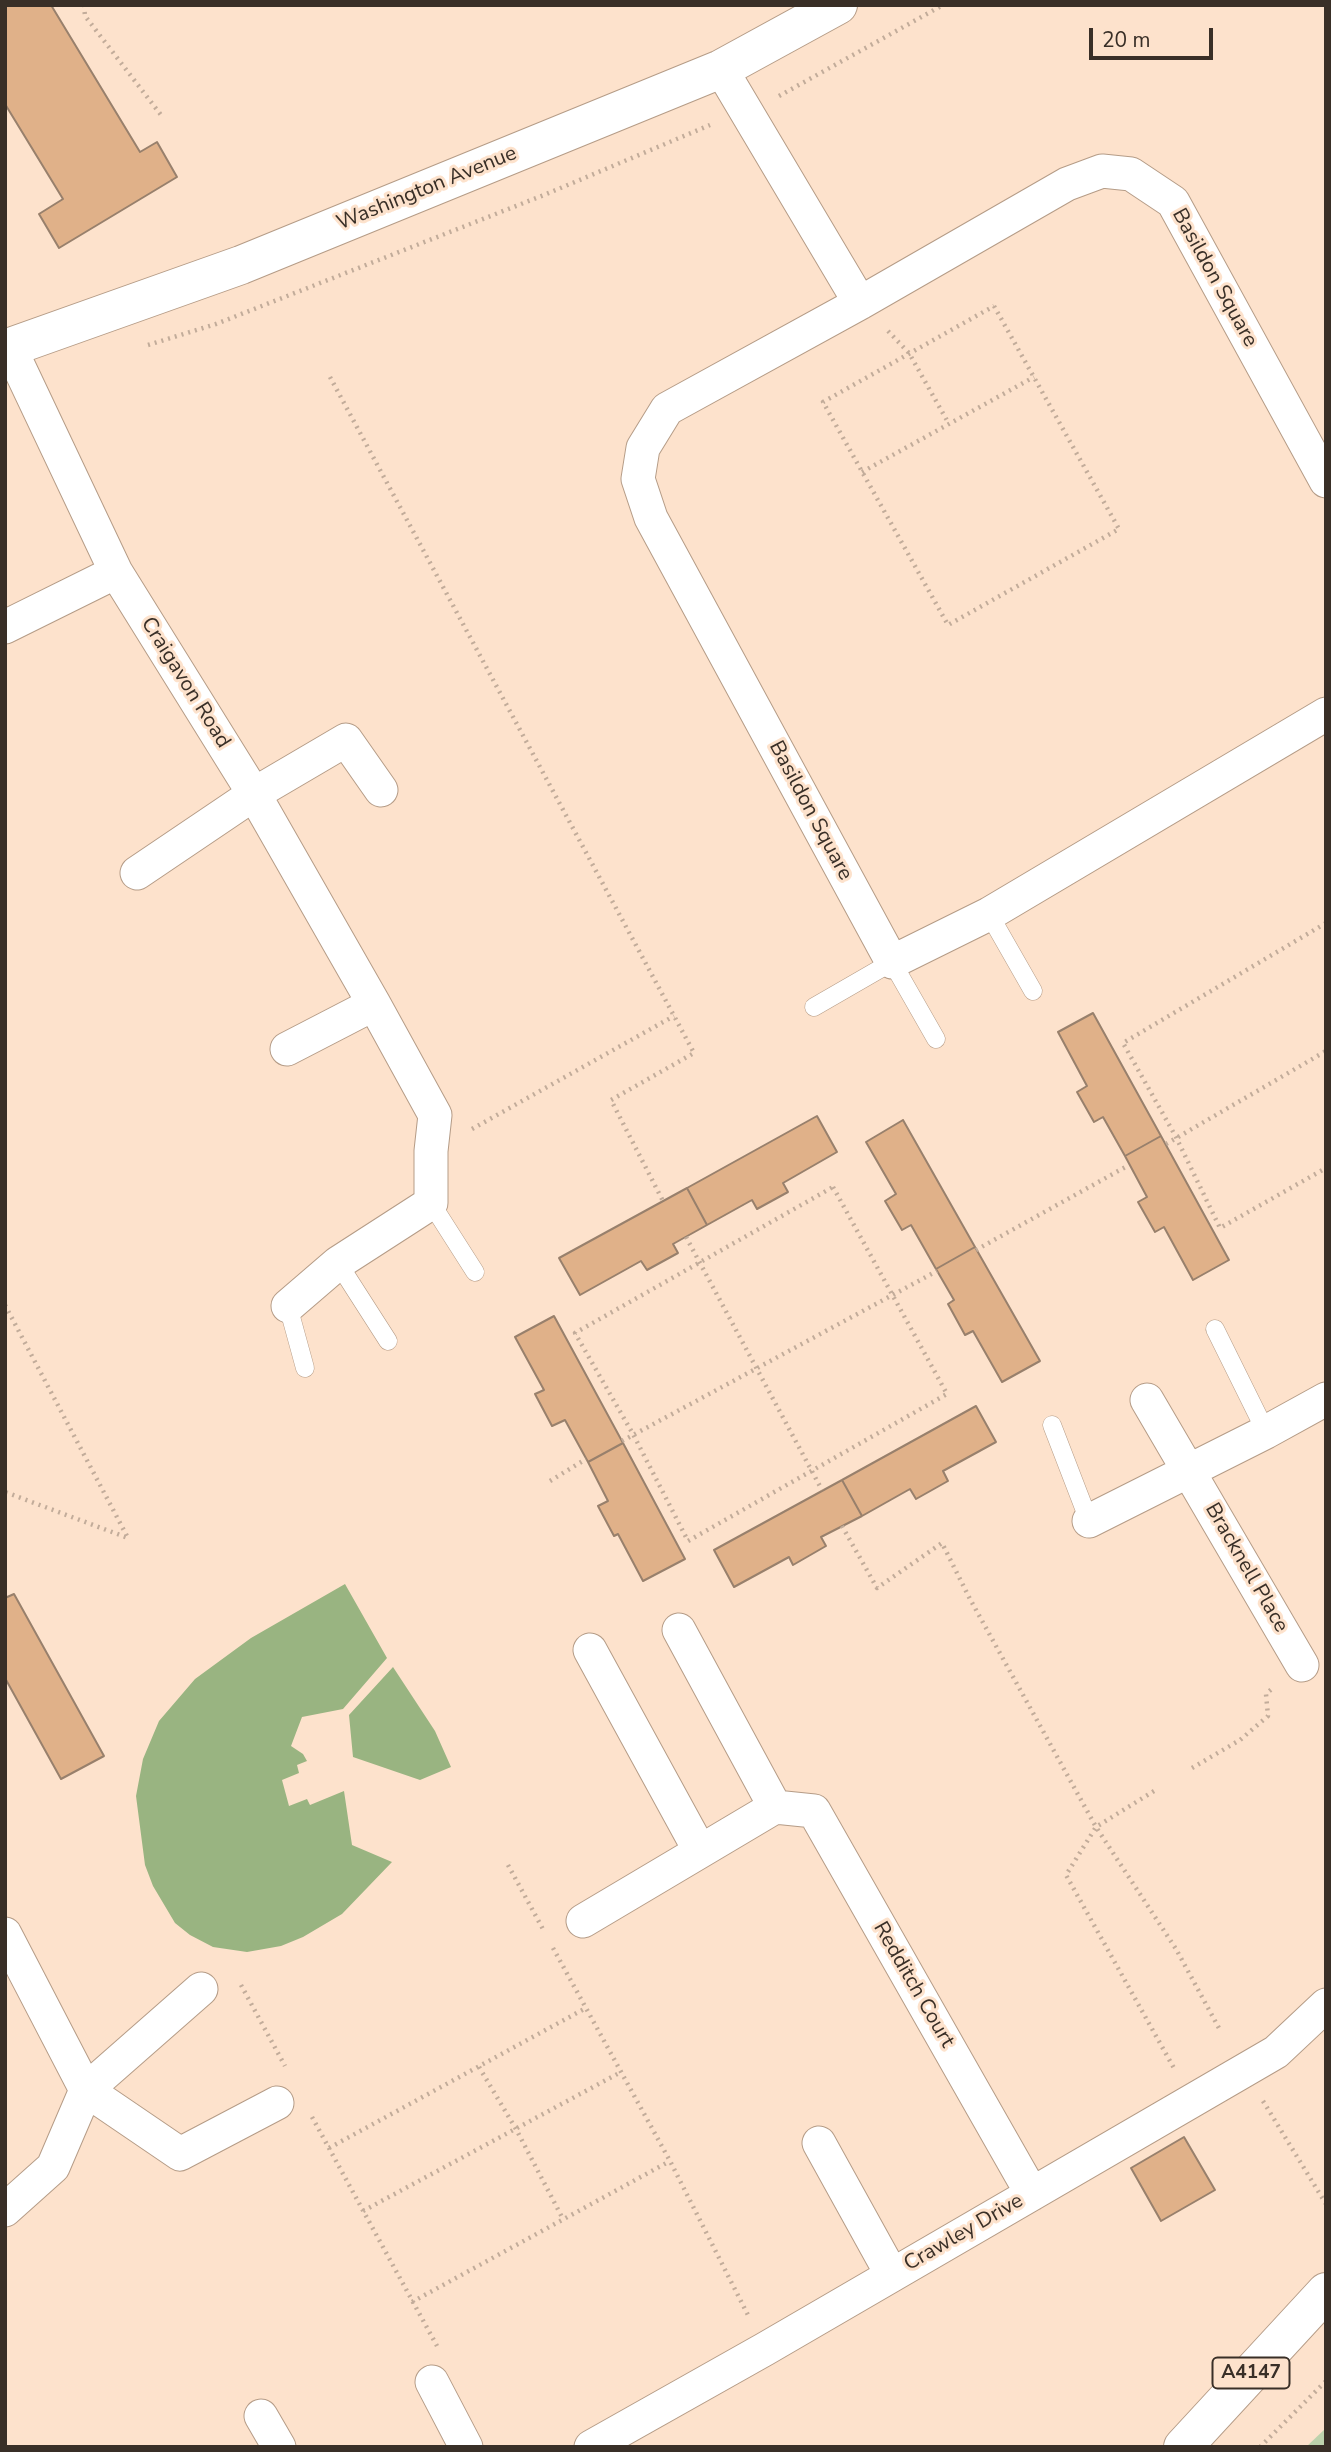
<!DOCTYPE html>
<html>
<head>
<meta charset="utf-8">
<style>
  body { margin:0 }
  #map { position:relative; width:1331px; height:2452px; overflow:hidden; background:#fde2cc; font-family:"Nunito Sans",sans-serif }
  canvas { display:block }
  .frame { position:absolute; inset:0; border:7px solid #392f27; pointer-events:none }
  .scale { position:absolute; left:1089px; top:28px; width:124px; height:32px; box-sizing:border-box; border:4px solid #392f27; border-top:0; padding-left:9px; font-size:21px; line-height:24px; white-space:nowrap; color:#392f27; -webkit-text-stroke:5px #fde2cc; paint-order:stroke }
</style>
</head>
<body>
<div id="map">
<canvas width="1331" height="2452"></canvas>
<div class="frame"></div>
<div class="scale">20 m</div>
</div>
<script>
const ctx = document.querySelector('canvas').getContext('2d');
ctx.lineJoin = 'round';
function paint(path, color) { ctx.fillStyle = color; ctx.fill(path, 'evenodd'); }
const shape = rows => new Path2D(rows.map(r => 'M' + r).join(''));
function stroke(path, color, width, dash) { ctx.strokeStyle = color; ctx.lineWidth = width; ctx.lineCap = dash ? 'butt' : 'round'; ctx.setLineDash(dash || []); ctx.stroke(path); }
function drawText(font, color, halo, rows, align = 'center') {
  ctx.font = font + ' "Nunito Sans",sans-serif'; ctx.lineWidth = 6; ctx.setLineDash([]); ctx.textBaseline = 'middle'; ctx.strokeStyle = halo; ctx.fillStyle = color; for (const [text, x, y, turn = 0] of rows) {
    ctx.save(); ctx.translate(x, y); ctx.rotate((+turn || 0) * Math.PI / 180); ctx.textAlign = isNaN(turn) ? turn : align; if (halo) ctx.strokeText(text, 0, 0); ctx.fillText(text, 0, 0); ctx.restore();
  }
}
paint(shape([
  [1326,2428,1326,2447,1306,2447]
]), '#bdd2ac');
paint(shape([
  [345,1584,387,1658,343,1709,302,1717,291,1746,303,1754,307,1761,297,1765,299,1773,282,1780,289,1806,307,1799,310,1805,344,1791,352,1845,392,1862,342,1914,303,1937,281,1946,247,1952,213,1947,190,1935,175,1923,153,1886,145,1865,136,1796,143,1759,159,1721,195,1679,251,1638],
  [393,1667,435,1731,451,1767,420,1780,353,1757,349,1715]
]), '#99b481');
const building = shape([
  [5,5,51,5,140,152,157,142,177,177,59,248,39,214,63,199,5,104,5,5],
  [1093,1013,1161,1136,1125,1156,1103,1117,1094,1122,1077,1092,1087,1086,1058,1032,1093,1013],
  [817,1116,837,1152,783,1183,788,1192,757,1209,752,1200,707,1225,687,1188,817,1116],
  [903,1120,975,1247,936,1269,911,1225,902,1230,885,1201,896,1194,866,1142,903,1120],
  [1161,1136,1229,1260,1193,1280,1164,1227,1155,1232,1138,1202,1147,1197,1125,1156,1161,1136],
  [687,1188,707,1225,673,1244,678,1253,647,1270,641,1261,580,1295,559,1258,687,1188],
  [975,1247,1040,1361,1002,1382,973,1331,965,1335,948,1304,954,1300,936,1269,975,1247],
  [554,1316,623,1443,588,1462,565,1420,552,1426,535,1394,544,1390,515,1337,554,1316],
  [976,1406,996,1442,943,1471,948,1481,916,1499,910,1489,862,1516,842,1480,976,1406],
  [623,1443,685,1559,643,1581,618,1534,614,1536,598,1506,608,1501,588,1462,623,1443],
  [842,1480,862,1516,821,1537,826,1546,793,1565,789,1557,734,1587,714,1550,842,1480],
  [14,1594,104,1756,61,1779,5,1678,5,1598,14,1594],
  [1184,2137,1215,2190,1161,2221,1131,2168,1184,2137]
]);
paint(building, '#e0b189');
stroke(building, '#98806c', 2);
const service = shape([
  [989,914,1033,991],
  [814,1007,892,962,936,1039],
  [431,1203,475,1272],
  [338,1263,388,1341],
  [288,1306,305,1368],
  [1215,1329,1266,1432],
  [1052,1425,1089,1521]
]);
const minor = shape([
  [721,69,860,303],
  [10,348,116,572,254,794,374,1004,435,1115,431,1151,431,1203,338,1263,288,1306],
  [1326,481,1173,202,1131,174,1102,171,1067,184,860,303,667,409,643,448,638,479,651,518,892,962,989,914,1326,714],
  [5,627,116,572],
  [137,873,254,794,346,740,381,790],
  [287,1049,374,1004],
  [1147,1400,1302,1665],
  [1089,1521,1266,1432,1326,1399],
  [679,1630,775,1807,814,1811,1032,2194],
  [590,1650,700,1851],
  [583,1921,775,1807],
  [5,1934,86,2090,53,2167,5,2210],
  [201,1989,86,2090,180,2154,277,2103],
  [819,2143,892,2275],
  [432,2382,466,2447],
  [261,2416,279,2447],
  [591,2447,765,2349,1276,2052,1326,2005]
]);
const tertiary = shape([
  [5,349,241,265,721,69,838,5]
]);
const primary = shape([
  [1183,2447,1326,2292]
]);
stroke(service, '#b59c87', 19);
stroke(minor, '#b59c87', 35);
stroke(tertiary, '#b59c87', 40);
stroke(primary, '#b59c87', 40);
stroke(shape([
  [84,5,85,16,161,115],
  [779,96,943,5],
  [994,306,1119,529,948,625,823,402,994,306],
  [888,331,909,353,949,424],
  [148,345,216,324,544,195,710,125],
  [330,377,694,1053,611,1100,663,1201],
  [862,472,1034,377],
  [1326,923,1123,1043,1176,1137,1220,1228,1326,1168],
  [472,1129,674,1016],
  [1166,1144,1326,1051],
  [833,1187,947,1394,688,1541,633,1434,575,1333,833,1187],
  [686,1237,822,1490],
  [976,1250,1129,1165],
  [5,1305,128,1538,5,1492],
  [622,1441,937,1271],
  [550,1481,586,1459],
  [842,1526,877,1588,942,1543,970,1599,1096,1827,1176,1949,1220,2030],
  [1192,1768,1240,1740,1268,1716,1266,1694,1274,1687],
  [1154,1791,1096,1827,1066,1875,1175,2070],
  [508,1865,544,1931],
  [553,1948,670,2161,749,2317],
  [241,1985,285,2066],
  [479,2067,516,2129,563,2219],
  [1263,2101,1326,2204],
  [312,2117,437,2346],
  [329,2148,586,2008],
  [363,2211,621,2072],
  [412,2302,670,2161],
  [1260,2447,1326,2381]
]), '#c2ac9a', 4.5, [2, 5]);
stroke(service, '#fff', 18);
stroke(minor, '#fff', 33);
stroke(tertiary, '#fff', 38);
stroke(primary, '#fff', 38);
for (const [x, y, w] of [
  [1251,2373,77]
]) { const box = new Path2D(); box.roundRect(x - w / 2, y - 15.5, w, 31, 5); ctx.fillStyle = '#fde2cc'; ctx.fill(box); stroke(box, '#392f27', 2); }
drawText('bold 19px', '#392f27', null, [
  ["A4147",1251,2373]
]);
drawText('21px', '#392f27', '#fde2cc', [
  ["Washington Avenue",427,189,-22],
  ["Basildon Square",1214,278,61],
  ["Craigavon Road",185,683,58],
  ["Basildon Square",810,811,62],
  ["Bracknell Place",1246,1568,60],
  ["Redditch Court",913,1985,60],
  ["Crawley Drive",964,2233,-30]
]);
</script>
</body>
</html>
